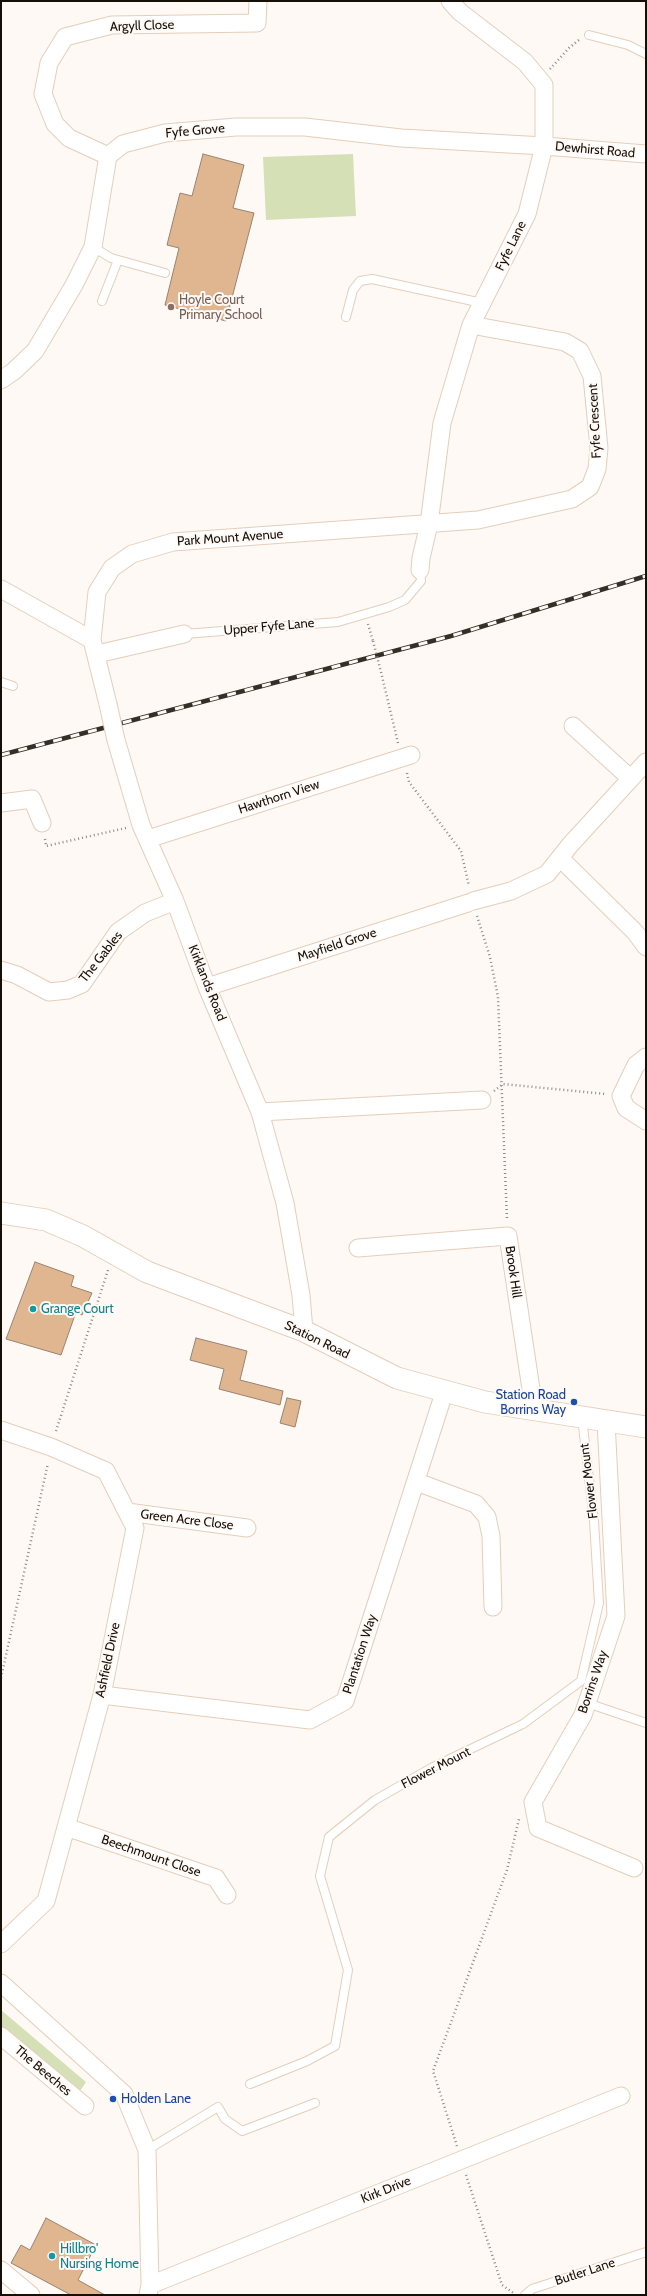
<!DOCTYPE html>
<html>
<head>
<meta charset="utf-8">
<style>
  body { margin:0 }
  #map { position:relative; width:647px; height:2296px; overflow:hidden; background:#fef9f5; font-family:Cabin,sans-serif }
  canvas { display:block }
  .frame { position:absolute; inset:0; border:2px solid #160f08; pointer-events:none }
</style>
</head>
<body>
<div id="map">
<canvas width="647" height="2296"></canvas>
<div class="frame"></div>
</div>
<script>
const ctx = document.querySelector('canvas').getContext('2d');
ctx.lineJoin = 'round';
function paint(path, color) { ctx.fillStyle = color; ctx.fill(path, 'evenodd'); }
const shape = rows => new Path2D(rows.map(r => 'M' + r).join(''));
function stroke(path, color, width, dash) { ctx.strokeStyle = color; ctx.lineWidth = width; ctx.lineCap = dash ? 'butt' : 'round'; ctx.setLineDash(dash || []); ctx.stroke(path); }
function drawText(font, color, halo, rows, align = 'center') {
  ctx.font = font + ' Cabin,sans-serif'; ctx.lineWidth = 4; ctx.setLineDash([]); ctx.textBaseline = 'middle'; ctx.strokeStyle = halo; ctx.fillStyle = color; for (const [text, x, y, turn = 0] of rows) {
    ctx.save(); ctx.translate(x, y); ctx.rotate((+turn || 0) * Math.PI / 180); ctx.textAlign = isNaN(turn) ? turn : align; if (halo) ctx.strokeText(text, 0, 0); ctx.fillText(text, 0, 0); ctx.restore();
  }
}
paint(shape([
  [353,154,356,216,266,220,263,157],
  [1,2010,86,2082,78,2094,1,2032]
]), '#d6e0b6');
const building = shape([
  [203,154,244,165,233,208,254,213,226,321,165,305,179,248,167,245,180,193,192,196,203,154],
  [35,1262,74,1276,71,1286,92,1293,82,1315,76,1312,61,1355,6,1339,35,1262],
  [196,1338,247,1351,240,1380,283,1391,280,1405,219,1389,224,1369,190,1360,196,1338],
  [287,1398,301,1401,295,1427,280,1423,287,1398],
  [46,2218,96,2245,78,2280,105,2295,71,2295,11,2263,21,2245,30,2250,46,2218]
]);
paint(building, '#dfb690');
stroke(building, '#988370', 1);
const service = shape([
  [589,35,628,45,646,54],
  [93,247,111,258,165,273],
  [102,301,118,260],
  [346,317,353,290,360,281,372,279,482,303],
  [184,634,338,622,389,607,405,600,421,581,420,570],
  [1,682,13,686],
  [587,1703,646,1723],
  [250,2084,307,2061,335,2046,348,1970,320,1876,329,1837,375,1800,433,1767,523,1724,581,1681,599,1603,594,1521,582,1418],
  [147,2150,218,2107,225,2119,242,2131,315,2103],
  [525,2295,532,2289,646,2252]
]);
const minor = shape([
  [108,156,69,138,55,124,43,94,49,63,65,37,112,25,257,23,258,1],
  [1,380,14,371,35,351,74,285,93,247,108,156,123,144,165,133,236,127,305,127,401,138,544,146,646,154],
  [420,570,421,558,429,524,442,423,471,325,527,214,544,146,544,85,525,62,460,12,450,1],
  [1,589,92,640],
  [97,654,184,634],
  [108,704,92,640,97,592,112,568,132,554,173,542,478,520,572,499,590,487,597,469,599,448,592,376,580,351,565,342,471,325],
  [573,726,630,778],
  [116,740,141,825,175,901,207,987,260,1112,285,1203,301,1295,304,1331],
  [1,803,32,799,42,823],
  [148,839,411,755],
  [560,858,635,932,646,947],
  [473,901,511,891,547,874,570,845,646,762],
  [1,970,17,975,49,992,68,990,82,984,118,932,145,913,175,901],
  [207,987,468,903],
  [646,1057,636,1065,621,1096,626,1108,646,1121],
  [260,1112,482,1100],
  [358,1248,508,1236,534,1409],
  [606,1421,616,1616,583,1715,533,1802,538,1828,634,1868],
  [1,1430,51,1447,106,1471,135,1528,102,1695,46,1901,1,1944],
  [417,1482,476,1504,487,1517,491,1536,493,1607],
  [127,1512,247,1528],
  [102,1695,310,1720,345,1701,444,1393],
  [66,1827,216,1878,227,1895],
  [1,1983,124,2094,147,2150,150,2285,148,2295],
  [1,2036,85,2106],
  [1,2270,31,2295],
  [150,2285,621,2096]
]);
const tertiary = shape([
  [1,1213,46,1220,83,1236,147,1272,304,1331,397,1378,485,1402,646,1427]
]);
stroke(service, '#e5ceb9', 10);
stroke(minor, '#e5ceb9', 19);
stroke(tertiary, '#e5ceb9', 23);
stroke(shape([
  [550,69,569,48,579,40],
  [368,624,373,641],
  [381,672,398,743],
  [407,773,409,782,461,851,469,886],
  [45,839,46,846,126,828],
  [477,916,490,957,498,997,507,1220],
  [494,1091,503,1084,606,1094],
  [56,1431,108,1270],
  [1,1678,48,1463],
  [457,2146,433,2071,507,1870,519,1819],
  [466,2175,502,2285,515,2294]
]), '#908a85', 2.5, [1, 3]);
stroke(service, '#fff', 8);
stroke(minor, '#fff', 17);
stroke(tertiary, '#fff', 21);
const rail = shape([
  [1,755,451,636,646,576]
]);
stroke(rail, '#362f28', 4.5);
stroke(rail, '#fef9f5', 3, [9]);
const minorBridge = shape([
  [108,704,116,740]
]);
stroke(minorBridge, '#e5ceb9', 19, []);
stroke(shape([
  [373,641,381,672]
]), '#908a85', 2.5, [1, 3]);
stroke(minorBridge, '#fff', 17);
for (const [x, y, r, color] of [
  [171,307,4,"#8d6e63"],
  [33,1309,4,"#0f9aa8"],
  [574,1402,4,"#1a4fb4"],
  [113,2099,4,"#1a4fb4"],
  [52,2256,4,"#0f9aa8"]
]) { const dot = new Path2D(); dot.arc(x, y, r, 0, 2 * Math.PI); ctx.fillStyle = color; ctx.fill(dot); stroke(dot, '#fef9f5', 1.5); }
drawText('13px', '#160f08', '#fef9f5', [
  ["Argyll Close",142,26,-2],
  ["Fyfe Grove",195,131,-5],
  ["Dewhirst Road",595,150,5],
  ["Fyfe Lane",511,246,-64],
  ["Fyfe Crescent",595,421,-93],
  ["Park Mount Avenue",230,538,-4],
  ["Upper Fyfe Lane",269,627,-5],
  ["Hawthorn View",279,797,-18],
  ["Mayfield Grove",337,945,-18],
  ["The Gables",101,957,-52],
  ["Kirklands Road",207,983,68],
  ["Brook Hill",513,1272,82],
  ["Station Road",317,1340,26],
  ["Flower Mount",589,1481,-97],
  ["Green Acre Close",187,1520,7],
  ["Plantation Way",360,1654,-72],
  ["Ashfield Drive",108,1660,-78],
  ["Borrins Way",593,1682,-71],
  ["Flower Mount",436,1768,-27],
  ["Beechmount Close",151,1856,19],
  ["The Beeches",43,2071,40],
  ["Kirk Drive",386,2190,-22],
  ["Butler Lane",585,2272,-18]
]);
drawText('13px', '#785e54', '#fef9f5', [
  ["Hoyle Court",179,300],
  ["Primary School",179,315]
], 'left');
drawText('13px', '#0d838f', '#fef9f5', [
  ["Grange Court",41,1309],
  ["Hillbro'",60,2249],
  ["Nursing Home",60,2264]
], 'left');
drawText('13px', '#164399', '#fef9f5', [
  ["Station Road",566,1395],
  ["Borrins Way",566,1410],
  ["Holden Lane",121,2099,"left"]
], 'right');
</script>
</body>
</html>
